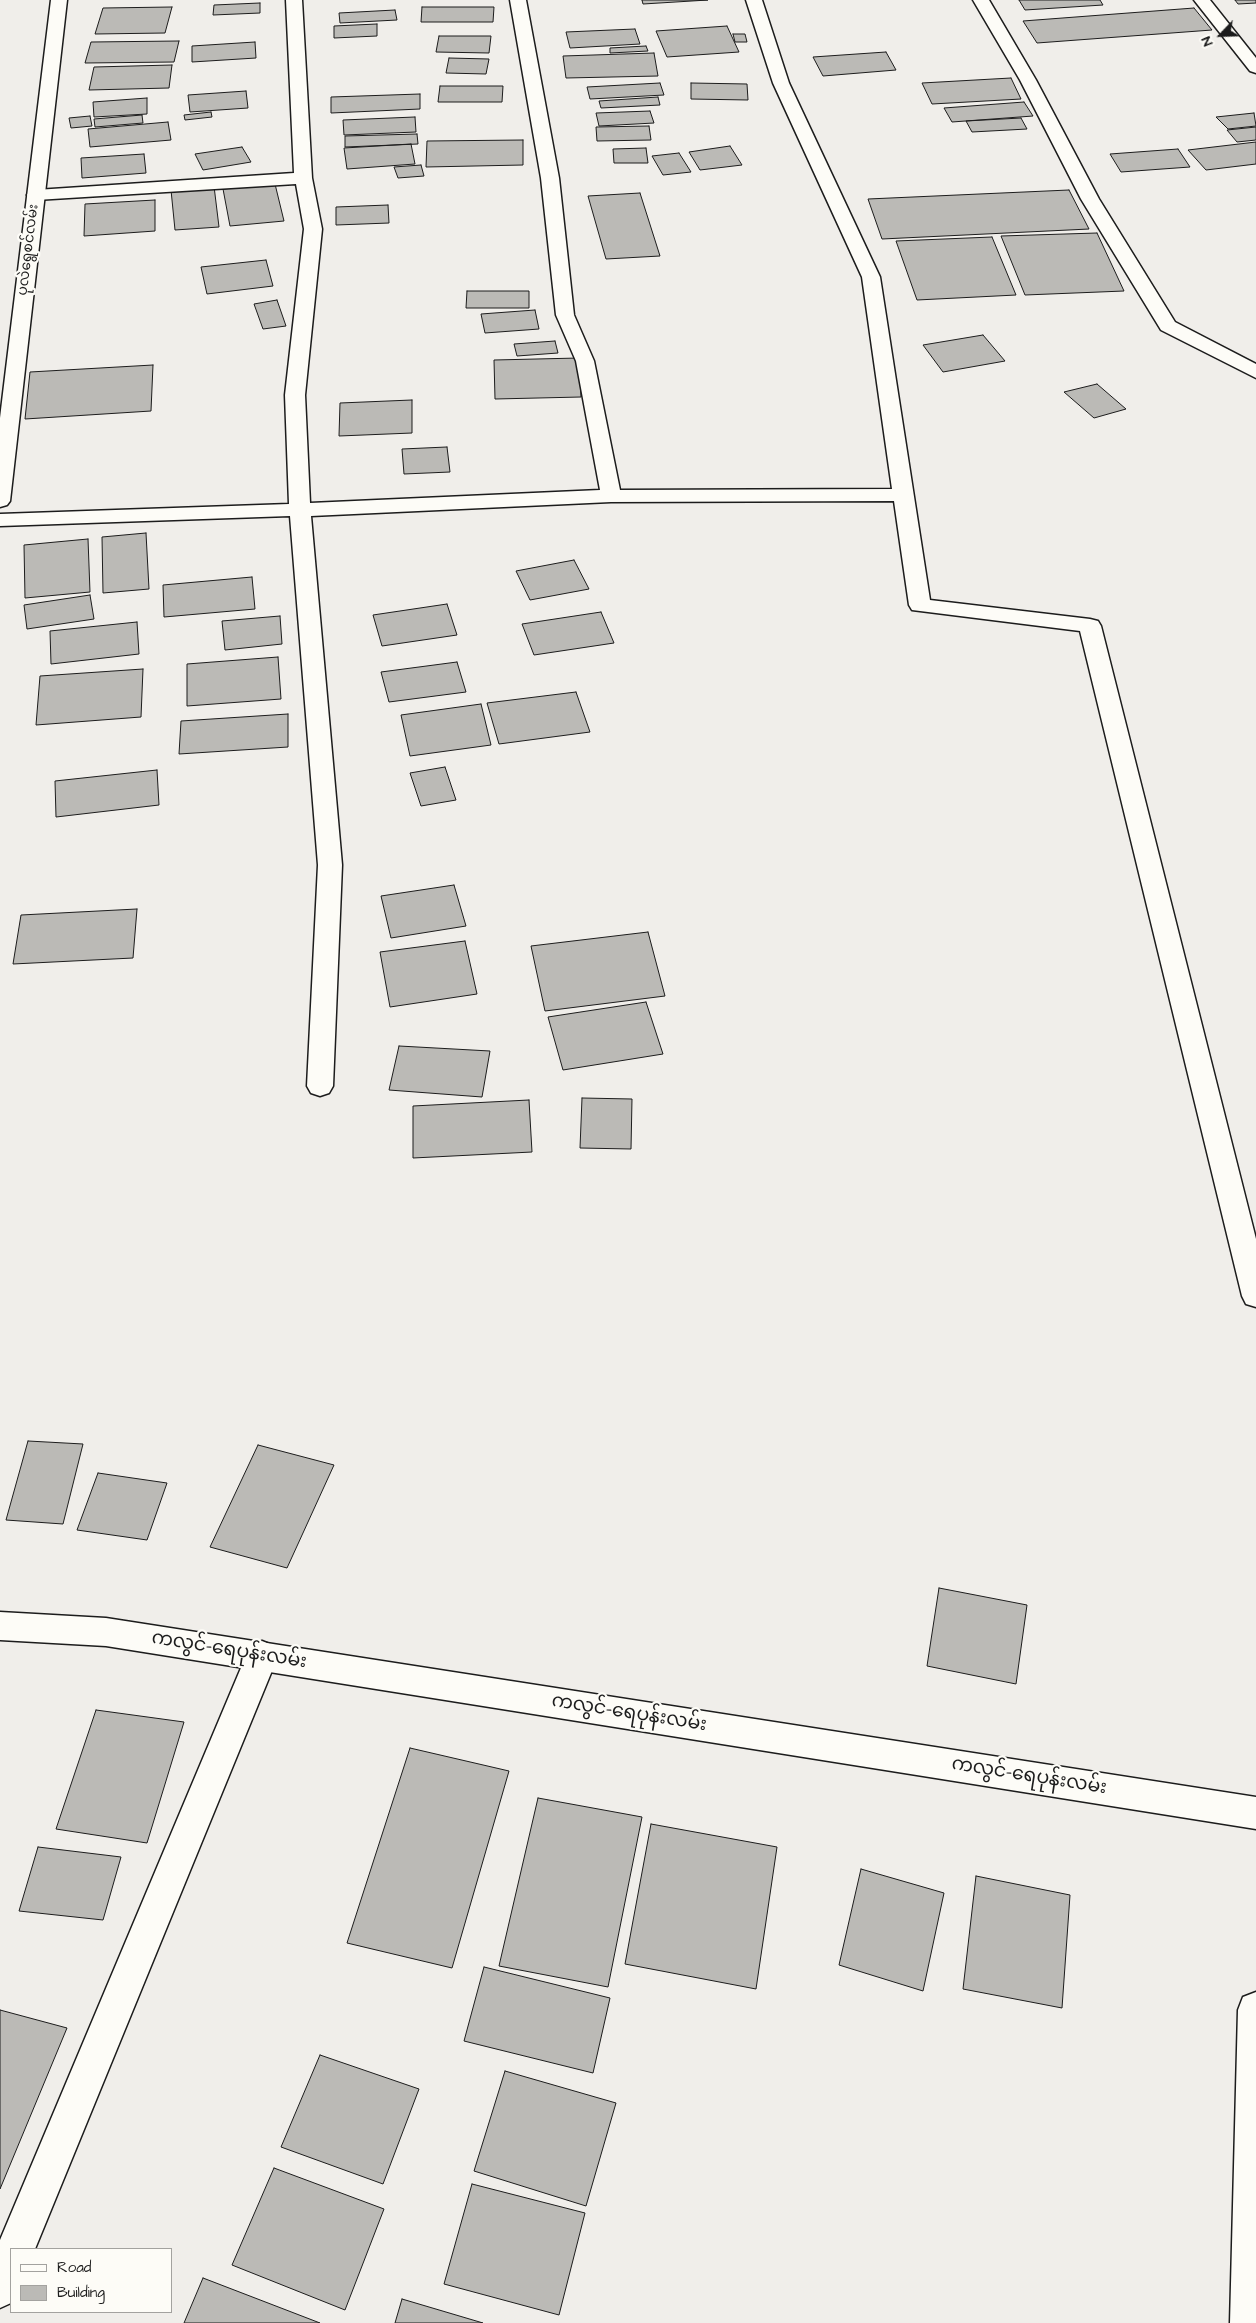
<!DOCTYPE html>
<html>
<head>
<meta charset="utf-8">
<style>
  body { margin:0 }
  #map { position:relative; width:1256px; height:2323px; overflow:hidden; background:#f0eeea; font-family:"Architects Daughter",sans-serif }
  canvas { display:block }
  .legend { position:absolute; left:10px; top:2248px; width:162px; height:65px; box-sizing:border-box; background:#fdfcf7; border:1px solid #a3a29f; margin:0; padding:6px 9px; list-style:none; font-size:15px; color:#1c1c1c }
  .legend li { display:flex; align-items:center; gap:10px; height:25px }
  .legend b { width:25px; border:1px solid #a3a29f }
  .north { position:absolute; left:1196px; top:10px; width:50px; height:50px; -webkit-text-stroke:4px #fdfcf7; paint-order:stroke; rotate:246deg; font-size:14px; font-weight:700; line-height:20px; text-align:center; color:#1c1c1c }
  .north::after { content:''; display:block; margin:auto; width:18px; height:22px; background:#1c1c1c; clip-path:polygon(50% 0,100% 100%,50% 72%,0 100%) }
</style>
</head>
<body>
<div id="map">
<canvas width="1256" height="2323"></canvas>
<ul class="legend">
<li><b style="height:6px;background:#fdfcf7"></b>Road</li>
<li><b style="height:14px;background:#bbbab6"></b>Building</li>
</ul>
<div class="north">N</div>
</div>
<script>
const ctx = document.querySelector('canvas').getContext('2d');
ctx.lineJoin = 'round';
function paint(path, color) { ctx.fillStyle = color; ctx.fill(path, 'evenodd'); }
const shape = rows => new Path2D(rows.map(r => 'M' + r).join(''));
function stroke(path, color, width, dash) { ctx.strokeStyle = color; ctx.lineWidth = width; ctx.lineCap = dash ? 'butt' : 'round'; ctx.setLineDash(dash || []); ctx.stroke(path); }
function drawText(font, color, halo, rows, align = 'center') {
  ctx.font = font + ' "Architects Daughter","Noto Sans Myanmar",sans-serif'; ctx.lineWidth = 4.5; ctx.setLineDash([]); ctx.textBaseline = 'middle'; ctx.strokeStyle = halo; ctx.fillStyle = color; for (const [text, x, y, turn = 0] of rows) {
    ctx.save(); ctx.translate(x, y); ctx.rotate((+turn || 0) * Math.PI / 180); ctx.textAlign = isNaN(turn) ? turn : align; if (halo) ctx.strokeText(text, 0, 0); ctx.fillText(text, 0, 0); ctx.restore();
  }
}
const building = shape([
  [642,0,708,0,643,4,642,0],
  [1019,0,1100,0,1103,5,1025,10,1019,0],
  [1235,0,1256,0,1256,3,1238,4,1235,0],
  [260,3,260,13,213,15,214,5,260,3],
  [172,7,165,33,95,34,103,8,172,7],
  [422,7,494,7,493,22,421,22,422,7],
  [1194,8,1212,30,1037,43,1023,21,1194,8],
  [395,10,397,20,340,23,339,13,395,10],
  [377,24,377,36,334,38,334,26,377,24],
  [727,26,739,52,667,57,656,31,727,26],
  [635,29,640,44,570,48,566,32,635,29],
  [733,34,745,34,747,42,735,42,733,34],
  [439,36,491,36,489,53,436,52,439,36],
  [179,41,174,62,85,63,91,42,179,41],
  [255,42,256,58,192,62,192,46,255,42],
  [646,46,648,51,610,53,610,48,646,46],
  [886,52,896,70,823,76,813,57,886,52],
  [654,53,658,76,566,78,563,56,654,53],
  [449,58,489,59,486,74,446,73,449,58],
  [172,65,169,88,89,90,94,67,172,65],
  [1011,78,1021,99,932,104,922,83,1011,78],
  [660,83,664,95,590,99,587,87,660,83],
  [691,83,747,84,748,100,691,99,691,83],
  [440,86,503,86,502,102,438,102,440,86],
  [246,91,248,108,190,112,188,95,246,91],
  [420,94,420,109,331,113,331,97,420,94],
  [658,97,660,105,601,108,599,101,658,97],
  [147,98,147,114,94,117,93,102,147,98],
  [1024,102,1033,116,952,122,944,108,1024,102],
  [650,111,654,123,599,126,596,113,650,111],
  [211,112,212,117,185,120,184,115,211,112],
  [1254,113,1256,126,1228,129,1216,117,1254,113],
  [142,115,143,123,95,127,94,119,142,115],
  [90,116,92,126,71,128,69,118,90,116],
  [415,117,416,132,344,135,343,120,415,117],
  [1021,118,1027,129,972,132,966,121,1021,118],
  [168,122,171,140,90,147,88,129,168,122],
  [649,126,651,140,597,141,596,127,649,126],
  [1256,127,1256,140,1237,142,1227,130,1256,127],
  [417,134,418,144,345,147,345,136,417,134],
  [523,140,523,165,426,167,427,141,523,140],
  [1256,142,1256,164,1206,170,1188,150,1256,142],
  [411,144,415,164,347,169,344,148,411,144],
  [730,146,742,165,700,170,689,152,730,146],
  [242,147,251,162,203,170,195,154,242,147],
  [646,148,648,163,614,163,613,149,646,148],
  [1178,149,1190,167,1121,172,1110,154,1178,149],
  [679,153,691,172,663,175,652,156,679,153],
  [144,154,146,173,82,178,81,158,144,154],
  [421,165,424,176,398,178,394,167,421,165],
  [275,184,284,221,230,226,223,189,275,184],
  [214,186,219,227,175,230,171,190,214,186],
  [1069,190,1089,229,882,239,868,199,1069,190],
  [640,193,660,256,606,259,588,196,640,193],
  [155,200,155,231,84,236,85,204,155,200],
  [388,205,389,223,336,225,336,207,388,205],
  [1097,233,1124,291,1025,295,1001,236,1097,233],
  [992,237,1016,295,917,300,896,241,992,237],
  [266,260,273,286,207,294,201,267,266,260],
  [467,291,529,291,529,308,466,308,467,291],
  [277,300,286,326,263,329,254,304,277,300],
  [535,310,539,329,485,333,481,314,535,310],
  [983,335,1005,361,943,372,923,345,983,335],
  [555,341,558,353,517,356,514,344,555,341],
  [579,358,581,397,495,399,494,360,579,358],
  [153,365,151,411,25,419,30,372,153,365],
  [1097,384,1126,409,1094,418,1064,392,1097,384],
  [412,400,412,433,339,436,340,403,412,400],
  [447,447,450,472,404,474,402,449,447,447],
  [146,533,149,589,103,593,102,537,146,533],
  [88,539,90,592,25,598,24,545,88,539],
  [574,560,589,589,530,600,516,571,574,560],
  [252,577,255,609,164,617,163,585,252,577],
  [90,595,94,619,27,629,24,605,90,595],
  [447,604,457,635,382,646,373,615,447,604],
  [601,612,614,643,534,655,522,624,601,612],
  [280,616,282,644,225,650,222,621,280,616],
  [137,622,139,654,51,664,50,631,137,622],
  [278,657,281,699,187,706,187,664,278,657],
  [457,662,466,692,389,702,381,672,457,662],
  [143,669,141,717,36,725,40,676,143,669],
  [576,692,590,732,499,744,487,703,576,692],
  [481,704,491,745,410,756,401,715,481,704],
  [288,714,288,747,179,754,181,721,288,714],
  [445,767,456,800,421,806,410,773,445,767],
  [157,770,159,805,56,817,55,781,157,770],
  [454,885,466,926,391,938,381,896,454,885],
  [137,909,133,958,13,964,21,915,137,909],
  [648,932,665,996,545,1011,531,946,648,932],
  [465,941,477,994,390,1007,380,952,465,941],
  [646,1002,663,1054,563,1070,548,1017,646,1002],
  [399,1046,490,1051,482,1097,389,1090,399,1046],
  [582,1098,632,1099,631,1149,580,1148,582,1098],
  [529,1100,532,1152,413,1158,413,1106,529,1100],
  [28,1441,83,1444,63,1524,6,1520,28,1441],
  [258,1445,334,1465,287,1568,210,1547,258,1445],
  [98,1473,167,1483,147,1540,77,1530,98,1473],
  [939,1588,1027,1605,1016,1684,927,1666,939,1588],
  [96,1710,184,1722,147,1843,56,1829,96,1710],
  [410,1748,509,1771,452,1968,347,1943,410,1748],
  [538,1798,642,1817,608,1987,499,1966,538,1798],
  [651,1824,777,1847,756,1989,625,1964,651,1824],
  [38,1847,121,1857,103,1920,19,1911,38,1847],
  [861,1869,944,1893,923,1991,839,1965,861,1869],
  [976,1876,1070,1895,1062,2008,963,1989,976,1876],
  [484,1967,610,1998,593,2073,464,2041,484,1967],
  [0,2010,67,2028,0,2189,0,2010],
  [320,2055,419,2089,383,2184,281,2147,320,2055],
  [505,2071,616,2103,586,2206,474,2171,505,2071],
  [274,2168,384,2209,345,2310,232,2265,274,2168],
  [472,2184,585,2213,559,2315,444,2284,472,2184],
  [203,2278,320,2323,184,2323,203,2278],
  [402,2299,483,2323,395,2323,402,2299]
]);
paint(building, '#bbbab6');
stroke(building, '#1c1c1c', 1);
const lane = shape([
  [262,1641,274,1646,278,1656,35,2249,11,2249,11,2303,0,2308,0,2240,246,1656,250,1646,262,1641]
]);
const street = shape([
  [286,0,302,0,312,178,322,229,305,395,310,503,600,490,576,361,556,315,541,178,510,0,526,0,559,178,574,315,594,361,620,490,892,489,862,277,773,83,746,0,762,0,789,83,880,277,930,600,1090,619,1098,621,1101,626,1256,1239,1256,1307,1246,1304,1242,1296,1080,631,912,610,909,605,894,501,611,502,311,516,342,865,333,1086,329,1093,320,1096,311,1093,307,1086,318,865,290,516,0,526,0,514,289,504,285,395,304,229,296,184,36,200,30,199,27,195,30,191,36,190,294,173,286,0],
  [973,0,989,0,1036,80,1099,199,1175,322,1256,364,1256,378,1161,330,1081,199,1020,80,973,0],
  [1194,0,1210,0,1256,58,1256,73,1250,71,1194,0],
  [1256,1992,1256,2323,1230,2323,1238,2010,1243,1997,1256,1992]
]);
const secondary = shape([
  [51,0,67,0,10,501,7,505,0,507,0,418,51,0],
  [0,1612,106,1618,1256,1797,1256,1829,106,1646,0,1640,0,1612]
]);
stroke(lane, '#1c1c1c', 3);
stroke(street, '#1c1c1c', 3);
stroke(secondary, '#1c1c1c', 3);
paint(lane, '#fdfcf7');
paint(street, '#fdfcf7');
paint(secondary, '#fdfcf7');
drawText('14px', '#1c1c1c', '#fdfcf7', [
  ["ပုလဲရွေစင်လမ်း",29,250,-83]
]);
drawText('19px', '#1c1c1c', '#fdfcf7', [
  ["ကလွင်-ရေပုန်းလမ်း",229,1651,9],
  ["ကလွင်-ရေပုန်းလမ်း",629,1714,9],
  ["ကလွင်-ရေပုန်းလမ်း",1029,1777,9]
]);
</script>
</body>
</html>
